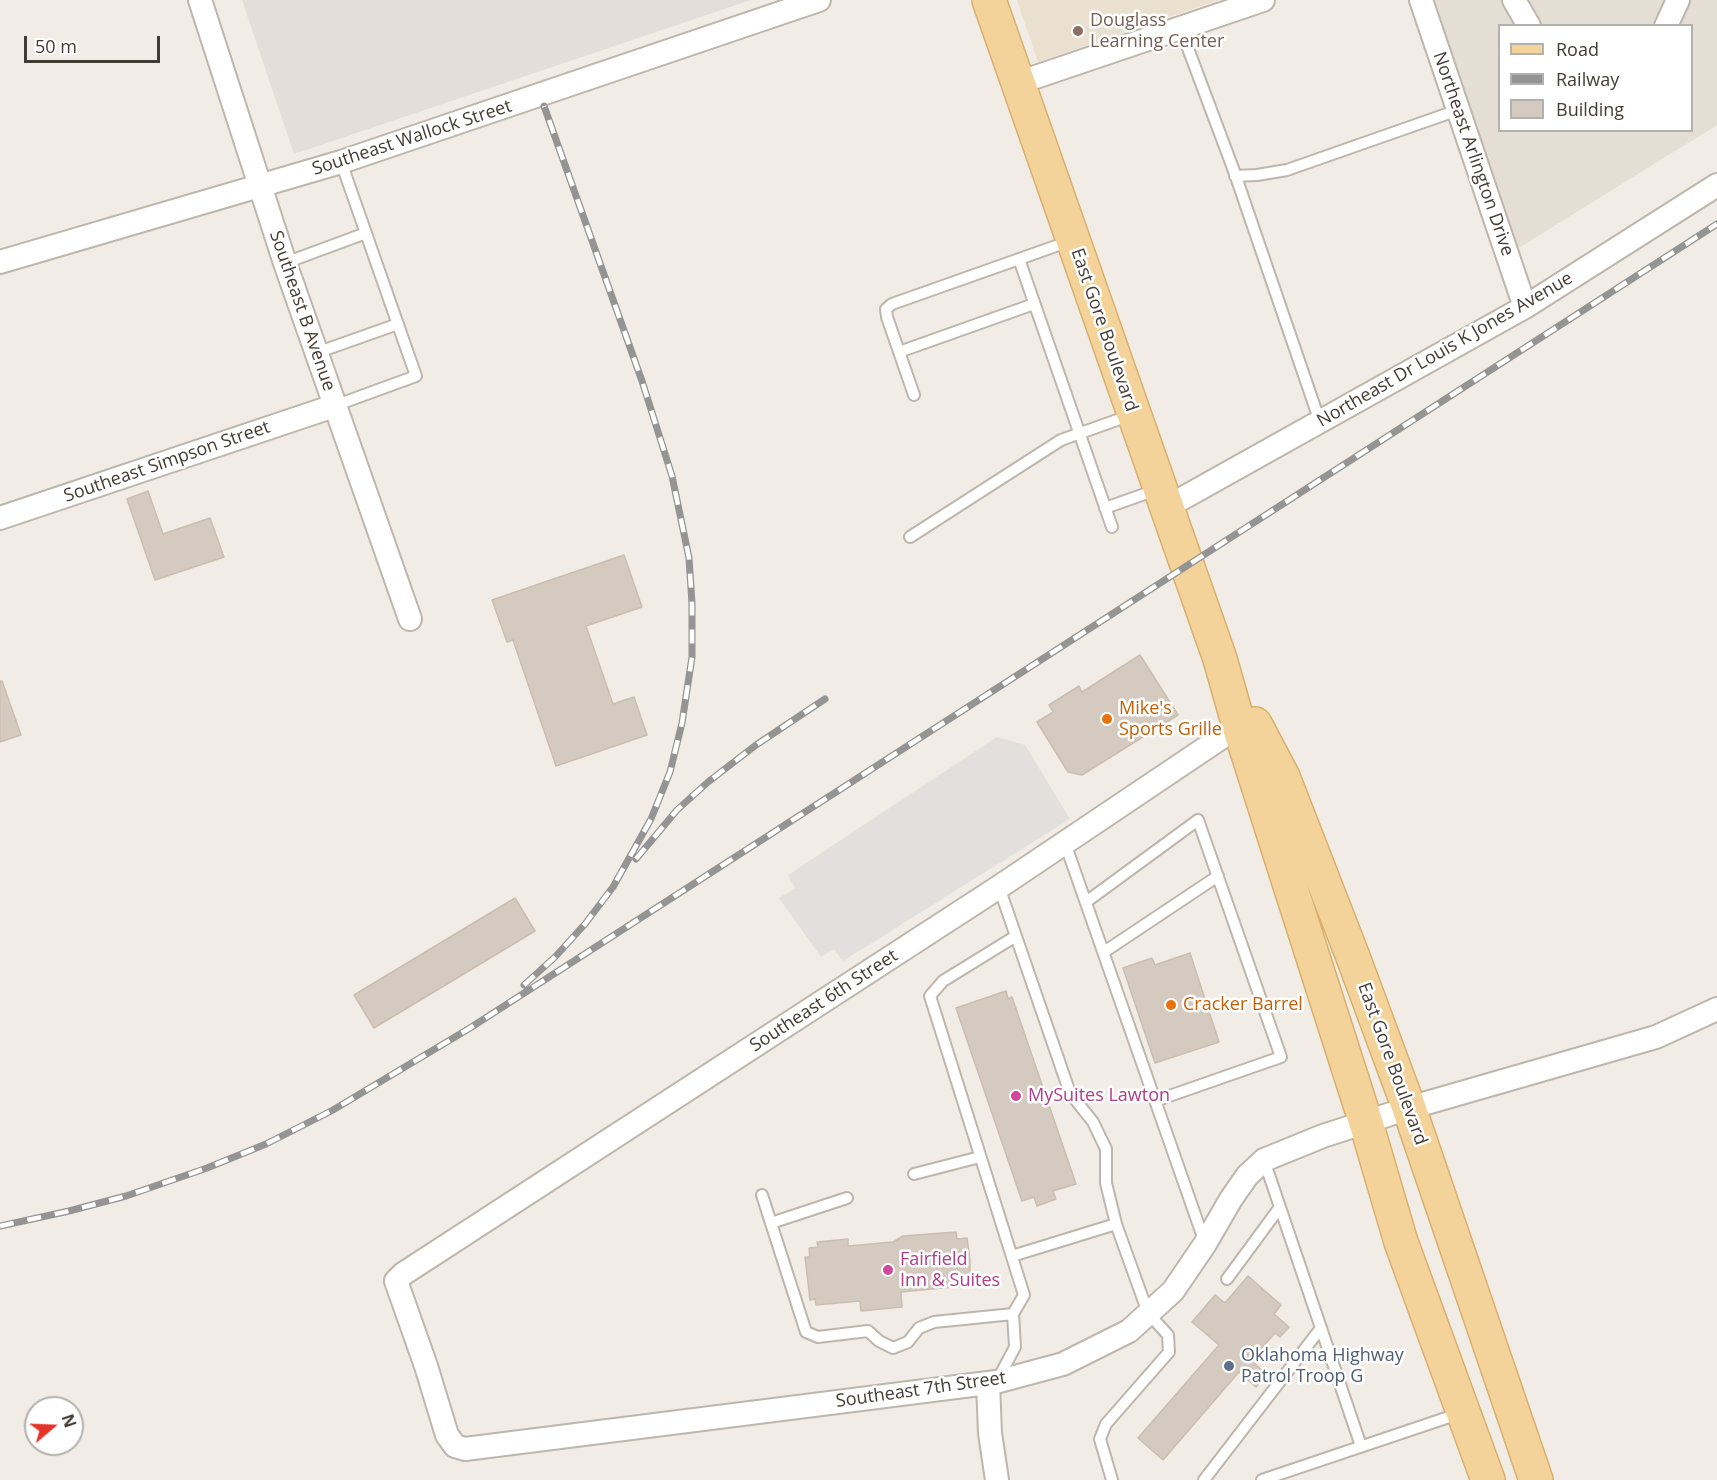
<!DOCTYPE html>
<html>
<head>
<meta charset="utf-8">
<style>
  body { margin:0 }
  #map { position:relative; width:1717px; height:1480px; overflow:hidden; background:#f1ece5; font-family:"Open Sans",sans-serif }
  canvas { display:block }
  .legend { position:absolute; left:1498px; top:24px; width:195px; height:108px; box-sizing:border-box; background:#fff; border:2px solid #b3b1ae; margin:0; padding:8px 10px; list-style:none; font-size:18px; color:#423c35 }
  .legend li { display:flex; align-items:center; gap:12px; height:30px }
  .legend b { width:30px; border:2px solid #b3b1ae }
  .north { position:absolute; left:24px; top:1396px; width:60px; height:60px; box-sizing:border-box; background:#fff; border:2px solid #b3b1ae; border-radius:50%; rotate:71deg; font-size:16px; font-weight:700; line-height:24px; text-align:center; color:#423c35 }
  .north::after { content:''; display:block; margin:auto; width:21px; height:27px; background:#e53427; clip-path:polygon(50% 0,100% 100%,50% 72%,0 100%) }
  .scale { position:absolute; left:24px; top:36px; width:136px; height:27px; box-sizing:border-box; border:3px solid #423c35; border-top:0; padding-left:8px; font-size:18px; line-height:21px; white-space:nowrap; color:#423c35; -webkit-text-stroke:4px #fff; paint-order:stroke }
</style>
</head>
<body>
<div id="map">
<canvas width="1717" height="1480"></canvas>
<ul class="legend">
<li><b style="height:8px;background:#f4d39a"></b>Road</li>
<li><b style="height:8px;background:#949494"></b>Railway</li>
<li><b style="height:16px;background:#d4cabf"></b>Building</li>
</ul>
<div class="north">N</div>
<div class="scale">50 m</div>
</div>
<script>
const ctx = document.querySelector('canvas').getContext('2d');
ctx.lineJoin = 'round';
function paint(path, color) { ctx.fillStyle = color; ctx.fill(path, 'evenodd'); }
const shape = rows => new Path2D(rows.map(r => 'M' + r).join(''));
function stroke(path, color, width, dash) { ctx.strokeStyle = color; ctx.lineWidth = width; ctx.lineCap = dash ? 'butt' : 'round'; ctx.setLineDash(dash || []); ctx.stroke(path); }
function drawText(font, color, halo, rows, align = 'center') {
  ctx.font = font + ' "Open Sans",sans-serif'; ctx.lineWidth = 5; ctx.setLineDash([]); ctx.textBaseline = 'middle'; ctx.strokeStyle = halo; ctx.fillStyle = color; for (const [text, x, y, turn = 0] of rows) {
    ctx.save(); ctx.translate(x, y); ctx.rotate((+turn || 0) * Math.PI / 180); ctx.textAlign = isNaN(turn) ? turn : align; if (halo) ctx.strokeText(text, 0, 0); ctx.fillText(text, 0, 0); ctx.restore();
  }
}
paint(shape([
  [1426,0,1717,0,1717,125,1512,252],
  [1500,26,1692,26,1692,130,1500,130]
]), '#e4ded4');
paint(shape([
  [242,0,751,0,294,154]
]), '#e3deda');
paint(shape([
  [1017,0,1219,0,1038,62]
]), '#e9e0d0');
paint(shape([
  [997,737,1025,745,1070,819,843,961,834,949,821,957,779,898,795,888,788,875]
]), '#e2dfdd');
const building = shape([
  [148,491,163,534,210,518,224,557,155,580,127,499,148,491],
  [624,555,642,607,586,626,613,704,634,697,647,735,556,766,513,640,507,642,492,600,624,555],
  [1140,655,1178,715,1082,775,1068,772,1037,722,1053,712,1049,705,1079,686,1082,692,1140,655],
  [0,681,2,681,21,735,0,742,0,681],
  [515,898,535,931,374,1028,354,995,515,898],
  [1190,953,1219,1042,1155,1063,1123,968,1152,958,1155,965,1190,953],
  [1006,991,1008,999,1012,997,1076,1184,1053,1191,1056,1199,1037,1206,1034,1197,1022,1201,956,1008,1006,991],
  [956,1232,957,1239,967,1238,970,1259,970,1280,962,1282,963,1286,901,1292,902,1307,861,1311,860,1301,816,1305,815,1299,810,1300,805,1257,810,1257,809,1248,818,1247,817,1242,848,1239,848,1246,893,1242,903,1236,956,1232],
  [1248,1276,1281,1305,1274,1314,1289,1327,1280,1337,1275,1333,1251,1360,1267,1375,1256,1387,1239,1372,1163,1460,1138,1438,1219,1345,1192,1322,1215,1295,1225,1303,1248,1276]
]);
paint(building, '#d4cabf');
stroke(building, '#cbbeb0', 1.5);
const service = shape([
  [1180,27,1234,171,1320,422],
  [1235,176,1257,175,1287,170,1458,110],
  [1019,259,1112,527],
  [285,263,366,233],
  [899,352,1034,304],
  [316,353,398,324],
  [914,395,887,317,886,309,892,304,1070,241],
  [334,406,416,376,341,162],
  [1105,508,1156,490],
  [910,537,1061,440,1131,415],
  [1065,843,1205,1243],
  [999,887,1070,1093,1093,1122,1106,1149,1106,1183,1116,1224,1148,1313,1168,1335,1169,1352,1106,1424,1100,1439,1112,1480],
  [1086,902,1198,820,1281,1057,1155,1101],
  [1104,952,1218,876],
  [1264,1160,1361,1446],
  [914,1174,980,1157],
  [762,1195,806,1332,818,1337,868,1331,879,1341,893,1348,908,1342,919,1328,934,1322,1013,1314],
  [771,1223,847,1198],
  [1012,1256,1116,1224],
  [1227,1279,1280,1207],
  [997,1381,1015,1347,1013,1314,1024,1295,930,996,943,981,1016,936],
  [1204,1480,1321,1328],
  [1262,1480,1461,1413]
]);
const minor = shape([
  [200,0,285,263,410,619],
  [1421,0,1525,307],
  [1514,0,1529,26],
  [1666,26,1678,0],
  [1018,83,1263,0],
  [0,262,341,162,819,0],
  [1167,507,1525,307,1717,185],
  [0,518,334,406],
  [1249,719,999,887,403,1274,396,1281,426,1366,447,1435,455,1446,465,1449,996,1382,1063,1364,1129,1331,1173,1291,1205,1244,1231,1199,1247,1176,1264,1160,1323,1136,1409,1108,1656,1037,1717,1009],
  [988,1383,990,1433,997,1480]
]);
const primary = shape([
  [989,0,1220,659,1239,726,1366,1123,1401,1242,1488,1480],
  [1255,724,1283,777,1353,957,1409,1108,1536,1480]
]);
stroke(service, '#beb6ac', 14);
stroke(minor, '#beb6ac', 26);
stroke(primary, '#d8af6c', 36);
stroke(service, '#fff', 10);
stroke(minor, '#fff', 22);
stroke(primary, '#f4d39a', 33);
const rail = shape([
  [636,859,677,810,708,782,756,745,825,699],
  [524,985,555,957,585,924,613,887,651,819,670,772,682,723,692,657,692,603,689,558,672,476,642,381,544,106],
  [0,1226,69,1211,126,1196,207,1168,266,1144,333,1110,470,1028,1717,224]
]);
stroke(rail, '#949494', 7);
stroke(rail, '#fff', 4.5, [14]);
for (const [x, y, r, color] of [
  [1078,31,6,"#8d6e63"],
  [1107,719,6,"#e8710a"],
  [1171,1005,6,"#e8710a"],
  [1016,1096,6,"#d1479c"],
  [888,1270,6,"#d1479c"],
  [1229,1366,6,"#5c6f8a"]
]) { const dot = new Path2D(); dot.arc(x, y, r, 0, 2 * Math.PI); ctx.fillStyle = color; ctx.fill(dot); stroke(dot, '#fff', 2); }
drawText('18px', '#785e54', '#fff', [
  ["Douglass",1090,21],
  ["Learning Center",1090,42]
], 'left');
drawText('18px', '#423c35', '#fff', [
  ["Southeast Wallock Street",412,138,-18],
  ["Northeast Arlington Drive",1473,154,71],
  ["Southeast B Avenue",302,311,71],
  ["East Gore Boulevard",1104,330,71],
  ["Northeast Dr Louis K Jones Avenue",1445,350,-30],
  ["Southeast Simpson Street",167,462,-19],
  ["Southeast 6th Street",824,1001,-33],
  ["East Gore Boulevard",1392,1064,70],
  ["Southeast 7th Street",921,1390,-8]
]);
drawText('18px', '#c56008', '#fff', [
  ["Mike's",1119,709],
  ["Sports Grille",1119,730],
  ["Cracker Barrel",1183,1005]
], 'left');
drawText('18px', '#b23c85', '#fff', [
  ["MySuites Lawton",1028,1096],
  ["Fairfield",900,1260],
  ["Inn & Suites",900,1281]
], 'left');
drawText('18px', '#4e5e75', '#fff', [
  ["Oklahoma Highway",1241,1356],
  ["Patrol Troop G",1241,1377]
], 'left');
</script>
</body>
</html>
